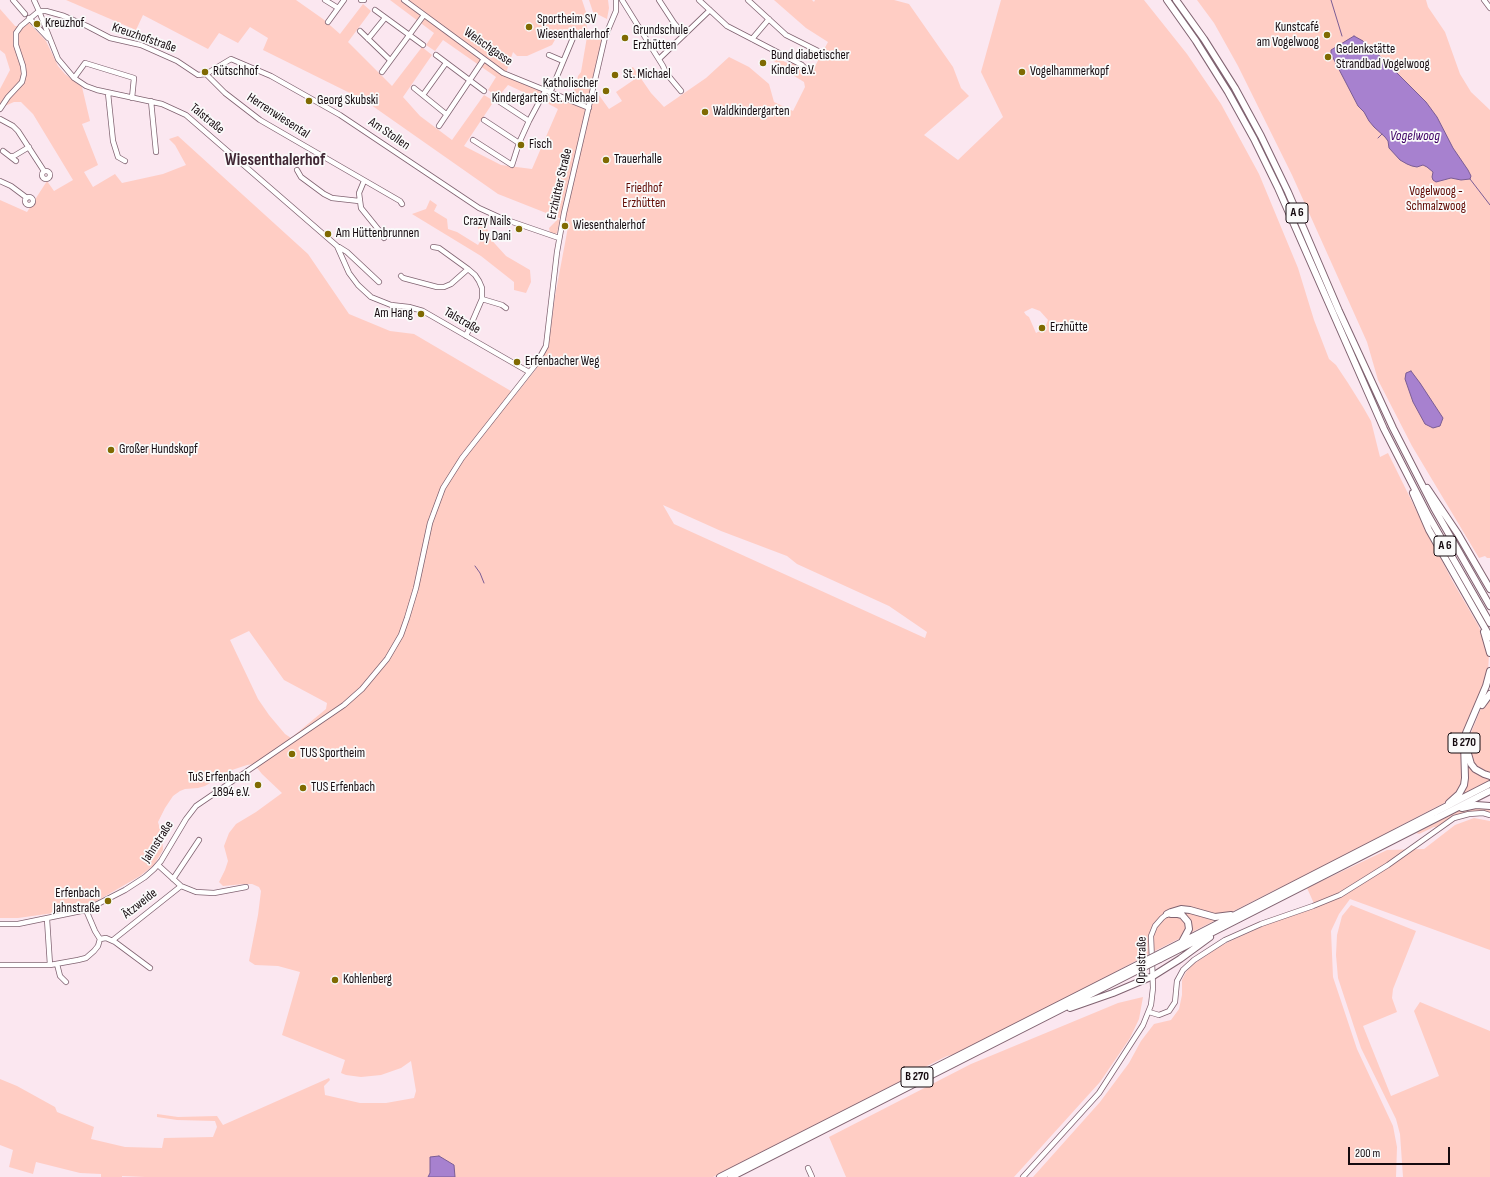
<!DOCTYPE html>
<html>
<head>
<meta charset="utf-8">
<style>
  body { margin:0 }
  #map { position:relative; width:1490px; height:1177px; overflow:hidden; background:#fbe7f0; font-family:"Sofia Sans Condensed",sans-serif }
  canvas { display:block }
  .scale { position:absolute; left:1348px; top:1147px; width:102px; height:18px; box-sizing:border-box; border:2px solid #150a0f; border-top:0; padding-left:5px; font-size:12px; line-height:14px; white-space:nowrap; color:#150a0f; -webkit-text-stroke:3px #fafafa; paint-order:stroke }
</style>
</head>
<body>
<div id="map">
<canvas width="1490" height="1177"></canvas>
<div class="scale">200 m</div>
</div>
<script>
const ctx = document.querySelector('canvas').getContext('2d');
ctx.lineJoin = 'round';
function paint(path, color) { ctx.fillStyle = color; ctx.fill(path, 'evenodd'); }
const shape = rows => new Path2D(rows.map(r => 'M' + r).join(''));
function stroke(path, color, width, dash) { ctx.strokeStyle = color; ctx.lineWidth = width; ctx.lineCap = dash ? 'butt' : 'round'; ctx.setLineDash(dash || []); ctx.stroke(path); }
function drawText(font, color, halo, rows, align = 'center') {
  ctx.font = font + ' "Sofia Sans Condensed",sans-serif'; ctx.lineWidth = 3.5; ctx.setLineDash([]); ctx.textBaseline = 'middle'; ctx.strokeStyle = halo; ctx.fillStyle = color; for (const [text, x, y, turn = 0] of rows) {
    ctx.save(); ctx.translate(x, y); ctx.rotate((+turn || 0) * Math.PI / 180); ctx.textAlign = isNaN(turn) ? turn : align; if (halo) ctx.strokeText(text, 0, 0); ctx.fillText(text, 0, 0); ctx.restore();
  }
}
paint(shape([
  [66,0,296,0,323,19,340,34,363,4,371,11,348,42,392,86,422,47,432,55,403,97,420,116,452,140,484,95,494,101,464,146,501,165,532,169,558,109,545,102,548,97,545,95,546,93,571,102,578,76,581,72,588,31,559,36,556,38,552,45,527,56,517,56,513,52,505,76,543,92,542,94,539,93,536,98,508,85,498,97,488,90,496,77,443,40,435,51,426,45,434,33,390,0,582,0,586,12,585,19,588,31,596,31,604,34,591,84,609,109,622,101,616,92,635,79,629,69,633,67,651,93,664,107,706,78,729,57,749,67,769,84,774,102,793,111,805,87,804,82,791,74,792,71,770,59,772,55,791,65,793,62,799,66,801,73,806,76,811,73,814,68,828,42,806,28,774,0,812,0,814,2,815,0,894,0,909,4,953,67,961,88,969,96,924,135,958,160,1003,117,981,72,1001,0,1144,0,1187,54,1221,104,1259,174,1298,268,1314,320,1329,359,1336,365,1348,383,1363,407,1371,421,1380,457,1388,453,1427,532,1453,582,1478,625,1487,645,1489,654,1488,672,1465,733,1463,778,1460,788,1453,797,1446,802,1394,829,1381,837,1287,886,1279,888,1143,957,1117,971,1110,976,953,1055,947,1056,915,1072,911,1077,713,1177,455,1177,454,1165,430,1157,430,1173,428,1177,145,1177,122,1176,122,1177,101,1177,101,1174,80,1173,36,1162,33,1174,9,1167,13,1150,0,1145,0,1079,17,1086,55,1107,57,1112,94,1127,91,1139,125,1147,162,1148,164,1138,213,1137,217,1127,215,1121,177,1120,157,1117,157,1114,178,1117,217,1116,223,1125,329,1078,330,1080,324,1086,325,1095,360,1103,386,1103,414,1098,416,1091,411,1061,401,1068,381,1075,361,1077,346,1075,341,1073,345,1060,282,1035,300,972,278,966,255,965,249,961,258,915,261,891,259,887,252,884,244,884,223,886,219,882,225,870,228,861,224,846,229,833,236,824,256,812,282,793,262,774,254,764,247,765,232,770,205,786,198,788,185,789,180,791,173,796,165,808,158,822,162,836,163,850,154,865,140,876,95,902,85,906,61,912,18,918,0,918,0,200,27,212,47,181,54,191,73,180,33,114,21,102,14,102,0,108,0,89,10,70,5,54,0,50,0,9,15,26,24,26,28,22,46,41,58,66,65,74,82,87,90,121,82,124,98,165,84,172,93,187,115,174,122,183,163,174,186,165,175,145,169,139,178,136,308,254,349,314,390,331,414,334,516,394,536,369,548,346,555,296,569,222,498,194,364,100,263,50,268,38,250,27,238,43,219,33,208,49,143,15,136,30],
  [1032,308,1040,311,1048,320,1045,328,1036,333,1029,317,1026,315,1024,312],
  [663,505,721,531,787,556,797,564,889,606,927,632,925,638,674,524],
  [249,631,284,680,327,703,326,709,291,738,285,734,269,715,258,699,230,640],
  [589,0,608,0,609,8,607,19,593,12],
  [1197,0,1426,0,1428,7,1445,32,1460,74,1471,92,1490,110,1490,558,1487,558,1485,556,1479,558,1412,446,1378,380,1367,342,1292,175,1238,66,1214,23],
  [430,200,437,205,434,211,447,219,448,229,457,232,478,245,483,237,479,234,477,223,488,230,487,235,506,256,530,270,531,282,526,293,514,290,514,282,481,256,412,214,426,209],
  [558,219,560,220,557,233,555,234,550,233,549,228],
  [1490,697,1490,773,1482,770,1474,764,1468,746,1471,733,1479,713,1483,705],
  [1467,762,1468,764,1490,778,1490,781,1459,798],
  [1471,806,1490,808,1490,813,1473,812,1438,828,1434,827,1419,834,1416,833,1459,811],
  [1474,818,1490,821,1490,950,1350,899,1339,914,1331,931,1333,977,1357,1049,1393,1126,1397,1147,1396,1177,1033,1177,1100,1102,1129,1063,1141,1041,1154,1024,1171,1020,1179,1009,1182,995,1182,980,1186,972,1192,965,1220,946,1239,937,1272,922,1316,908,1307,888,1387,850,1424,849,1455,825],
  [1351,905,1416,931,1393,989,1392,998,1397,1012,1363,1026,1391,1096,1439,1076,1414,1011,1420,1002,1490,1031,1490,1177,1403,1177,1400,1134,1396,1119,1361,1048,1338,978,1336,955,1337,935,1342,916],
  [1143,997,1139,1019,1130,1038,1100,1082,1014,1177,846,1177,829,1137,971,1064,1118,1003]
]), '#ffcdc4');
const water = shape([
  [1354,36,1363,41,1383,59,1426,102,1437,117,1453,148,1468,170,1471,176,1470,179,1461,180,1451,178,1436,182,1433,180,1432,177,1433,172,1427,167,1423,165,1417,167,1412,166,1407,164,1400,160,1389,148,1388,141,1385,137,1374,127,1369,121,1364,112,1358,106,1331,54,1331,50,1354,36],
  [1411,371,1420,383,1443,418,1440,426,1433,428,1425,424,1413,402,1405,379,1406,373,1411,371],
  [439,1156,454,1165,455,1177,428,1177,430,1173,430,1157,439,1156]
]);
paint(water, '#a781cf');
stroke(water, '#7b5d95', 1);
stroke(shape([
  [1331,0,1342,36],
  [1378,138,1382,134],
  [1470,179,1490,205],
  [475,566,480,573,484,583]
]), '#7b5d95', 1);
const minor = shape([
  [13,0,25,14],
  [34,0,39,11,46,11,64,16,87,26,110,38,141,45,177,61,198,75,206,74,231,59,271,76,340,115,479,208,501,218,559,238],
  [325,0,338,8],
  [361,0,364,0],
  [404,0,503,73,589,108],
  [622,0,663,66,666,73,681,91],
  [659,0,674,23,684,35],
  [699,0,727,26,802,65,806,69],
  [748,0,786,35,818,51],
  [1484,0,1490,8],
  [375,10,423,45],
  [29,18,48,38],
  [328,22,344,0],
  [360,31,390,60],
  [368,39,385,18],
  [752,39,769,19],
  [436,55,484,91],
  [549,55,563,61],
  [659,59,710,10],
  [382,72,424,15],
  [206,74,225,93,260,120,400,201,402,204],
  [74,78,85,63,134,78,132,98],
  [414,88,446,114],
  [108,93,113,141,118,157,125,161],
  [550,93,573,38],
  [423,95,446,63],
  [497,100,529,121],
  [151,101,156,152],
  [0,109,8,97,22,82,24,74,23,66,16,45,16,33,21,26,39,11,58,59,74,78,86,86,97,90,162,104,186,115,337,246,349,273,358,285,371,297,391,305,409,307,423,311,529,372],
  [0,119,13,126,18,131,44,171],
  [484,120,519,143],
  [439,126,484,59],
  [473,140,512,165,519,143,529,121,545,91],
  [3,151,16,161],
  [11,156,14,156,29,147],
  [297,170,301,177,324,194,332,198,359,201],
  '42 175a4 4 0 1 1 8 0a4 4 0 1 1-8 0Z',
  [0,181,11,186,27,198],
  [364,181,359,193,361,208,382,234,384,238],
  '25 201a4 4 0 1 1 8 0a4 4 0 1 1-8 0Z',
  [339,247,347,252,379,282],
  [433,247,439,248,468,269],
  [401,276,403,278,437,287,444,287,451,284,468,269,475,275,479,281,482,288,482,299,466,336],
  [482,299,502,305,506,308],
  [158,865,181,886,196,892,214,893,246,887],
  [173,879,199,840],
  [86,910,95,931,100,939],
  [47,919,50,965],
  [0,924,18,924,86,910,125,890,145,877,154,869,161,861,186,819,196,806,344,705,362,689,387,659,401,635,407,618,416,588,430,523,443,488,462,458,536,364,546,346,557,252,564,213,605,37,616,11,616,0],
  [100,939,106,938,115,942,150,968],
  [113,940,181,886],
  [57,964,60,976,66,982],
  [0,965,50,965,78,960,86,958,94,951,98,946,100,939],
  [1149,1012,1159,1015,1169,1011,1175,1002,1177,981,1183,970,1194,960,1225,940,1261,924,1313,906,1340,895,1388,865,1454,818,1469,814,1483,813,1490,815],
  [808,1168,812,1177],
  [1023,1177,1099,1093,1143,1025,1151,1005,1153,988,1151,936,1155,926,1162,918,1167,914]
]);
const highway = shape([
  [1167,0,1196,41,1228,92,1254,139,1278,188,1384,429,1428,515,1490,623],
  [1176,0,1204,39,1235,88,1261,136,1288,192,1339,311,1393,428,1434,508,1490,606],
  [1427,488,1458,534,1490,589],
  [1413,493,1429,530,1490,637],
  [1484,632,1490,653],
  [1482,705,1490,694],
  [1467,745,1467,750,1471,764,1475,769,1484,774,1490,776],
  [1449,803,1459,794,1464,785,1465,778,1464,742,1466,733,1486,686,1490,671],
  [1462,808,1476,805,1490,806],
  [1167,914,1171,912,1181,909,1190,910,1215,917,1231,915],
  [1171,914,1178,914,1182,915,1188,922,1189,929,1182,942],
  [1159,954,1490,784],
  [1160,959,1490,791],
  [1070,1008,1113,993,1153,976,1180,959,1210,937],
  [720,1177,1143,962],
  [731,1177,1144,967]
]);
stroke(minor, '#806371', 6);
stroke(highway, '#806371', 8);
stroke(minor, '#fff', 4.5);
stroke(highway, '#fff', 6);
const highwayBridge = shape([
  [1143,962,1159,954],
  [1144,967,1160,959]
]);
stroke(highwayBridge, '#806371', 8, []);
stroke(highwayBridge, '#fff', 6);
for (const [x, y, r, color] of [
  [37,24,4,"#7f6a02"],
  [529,27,4,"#7f6a02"],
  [1327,35,4,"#7f6a02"],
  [625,38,4,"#7f6a02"],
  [1328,57,4,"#7f6a02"],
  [763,63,4,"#7f6a02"],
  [205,72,4,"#7f6a02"],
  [1022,72,4,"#7f6a02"],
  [615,75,4,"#7f6a02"],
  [606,91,4,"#7f6a02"],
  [309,101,4,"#7f6a02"],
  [705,112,4,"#7f6a02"],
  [521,145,4,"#7f6a02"],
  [606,160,4,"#7f6a02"],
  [565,226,4,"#7f6a02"],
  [519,229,4,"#7f6a02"],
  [328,234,4,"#7f6a02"],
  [421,314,4,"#7f6a02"],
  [1042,328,4,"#7f6a02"],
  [517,362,4,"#7f6a02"],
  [111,450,4,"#7f6a02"],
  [292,754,4,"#7f6a02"],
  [258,785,4,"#7f6a02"],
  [303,788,4,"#7f6a02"],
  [108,901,4,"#7f6a02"],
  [335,980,4,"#7f6a02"]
]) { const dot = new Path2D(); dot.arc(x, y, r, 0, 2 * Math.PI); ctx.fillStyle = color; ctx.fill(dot); stroke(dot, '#fafafa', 1.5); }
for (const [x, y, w] of [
  [1297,213,22],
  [1445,546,22],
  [1464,743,32],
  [917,1077,32]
]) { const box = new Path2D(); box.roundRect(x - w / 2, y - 10, w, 20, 3); ctx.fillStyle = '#fafafa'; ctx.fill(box); stroke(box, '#150a0f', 1); }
drawText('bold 12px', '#150a0f', null, [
  ["A 6",1297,213],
  ["A 6",1445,546],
  ["B 270",1464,743],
  ["B 270",917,1077]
]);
drawText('13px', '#150a0f', '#fafafa', [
  ["Sportheim SV",537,20],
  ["Wiesenthalerhof",537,35],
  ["Kreuzhof",45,24],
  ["Kunstcafé",1319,28,"right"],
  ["am Vogelwoog",1319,43,"right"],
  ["Grundschule",633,31],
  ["Erzhütten",633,46],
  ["Gedenkstätte",1336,50],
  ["Strandbad Vogelwoog",1336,65],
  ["Bund diabetischer",771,56],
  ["Kinder e.V.",771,71],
  ["Rütschhof",213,72],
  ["Vogelhammerkopf",1030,72],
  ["St. Michael",623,75],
  ["Katholischer",598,84,"right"],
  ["Kindergarten St. Michael",598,99,"right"],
  ["Georg Skubski",317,101],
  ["Waldkindergarten",713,112],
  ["Fisch",529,145],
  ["Trauerhalle",614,160],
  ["Crazy Nails",511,222,"right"],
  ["by Dani",511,237,"right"],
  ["Wiesenthalerhof",573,226],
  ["Am Hüttenbrunnen",336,234],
  ["Am Hang",413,314,"right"],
  ["Erzhütte",1050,328],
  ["Erfenbacher Weg",525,362],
  ["Großer Hundskopf",119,450],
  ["TUS Sportheim",300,754],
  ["TuS Erfenbach",250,778,"right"],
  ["1894 e.V.",250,793,"right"],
  ["TUS Erfenbach",311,788],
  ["Erfenbach",100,894,"right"],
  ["Jahnstraße",100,909,"right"],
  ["Kohlenberg",343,980]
], 'left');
drawText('13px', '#150a0f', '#fafafa', [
  ["Kreuzhofstraße",144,38,19],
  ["Welschgasse",488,47,35],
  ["Herrenwiesental",278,116,33],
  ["Talstraße",207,119,39],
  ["Am Stollen",389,134,34],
  ["Erzhütter Straße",560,184,-77],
  ["Talstraße",462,321,30],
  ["Jahnstraße",158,842,-57],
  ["Ätzweide",140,904,-38],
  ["Opelstraße",1142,960,-89]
]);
drawText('13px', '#5f0700', '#fafafa', [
  ["Friedhof",644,189],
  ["Erzhütten",644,204],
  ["Vogelwoog -",1436,192],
  ["Schmalzwoog",1436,207]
]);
drawText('italic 14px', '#3e0065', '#fafafa', [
  ["Vogelwoog",1415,136]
]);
drawText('bold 17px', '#402734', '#fafafa', [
  ["Wiesenthalerhof",275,161]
]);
</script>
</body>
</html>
